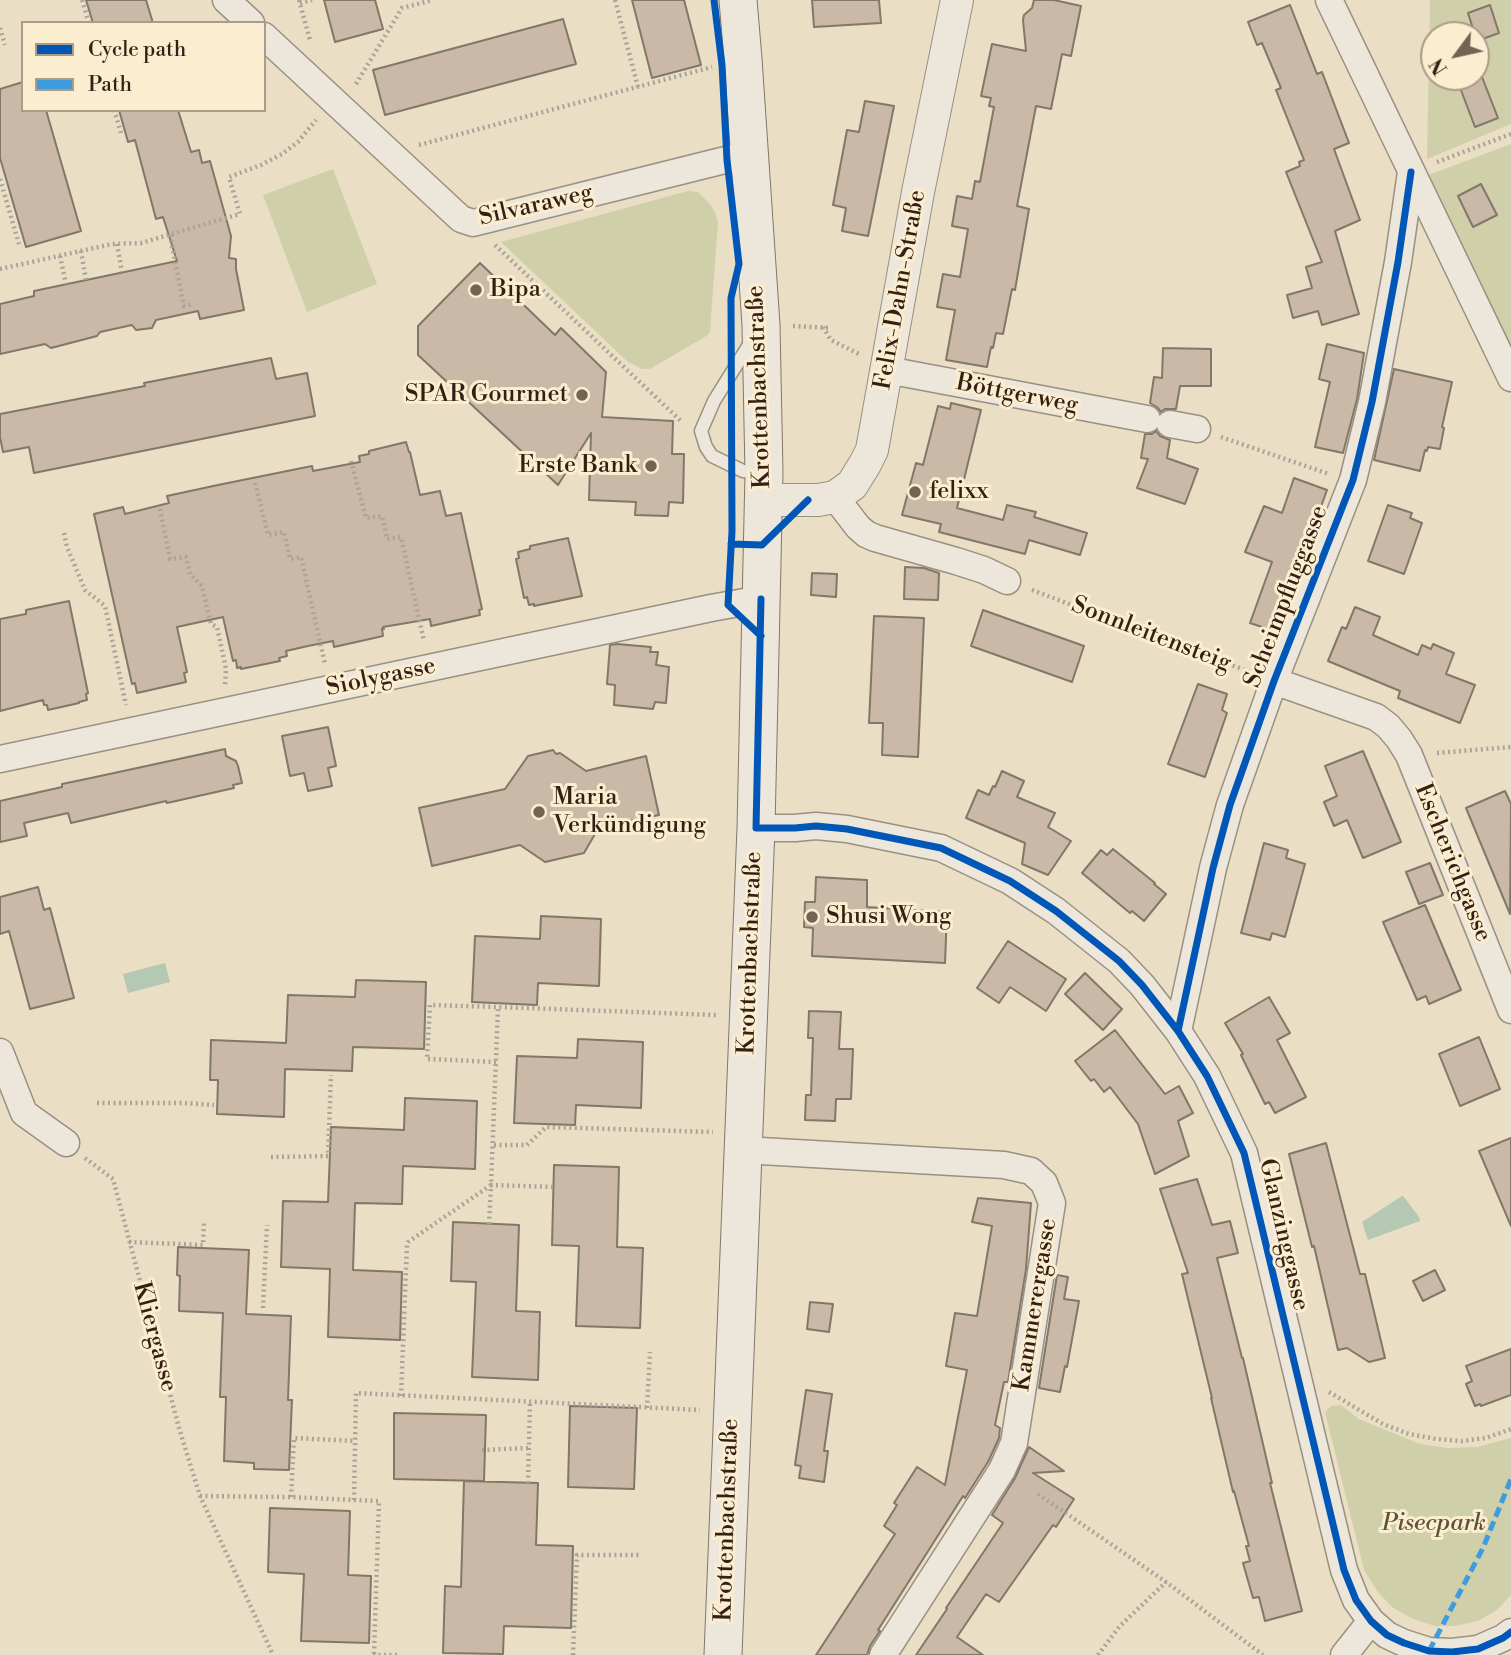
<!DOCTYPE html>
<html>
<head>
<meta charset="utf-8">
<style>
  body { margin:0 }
  #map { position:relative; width:1511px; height:1655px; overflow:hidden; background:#eadec5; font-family:"Libre Bodoni",serif }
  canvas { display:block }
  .legend { position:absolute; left:21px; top:21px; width:245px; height:91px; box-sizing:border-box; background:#fbedd0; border:2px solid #ac9b85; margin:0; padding:9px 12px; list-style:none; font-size:21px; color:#351f15 }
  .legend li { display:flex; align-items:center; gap:14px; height:35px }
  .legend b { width:35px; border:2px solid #ac9b85 }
  .north { position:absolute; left:1420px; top:21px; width:70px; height:70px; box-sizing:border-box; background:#fbedd0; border:2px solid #ac9b85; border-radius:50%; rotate:237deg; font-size:19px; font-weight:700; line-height:28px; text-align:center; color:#351f15 }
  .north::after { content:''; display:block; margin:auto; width:24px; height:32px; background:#746253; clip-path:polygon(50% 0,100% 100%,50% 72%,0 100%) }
</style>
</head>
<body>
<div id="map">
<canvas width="1511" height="1655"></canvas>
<ul class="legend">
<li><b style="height:9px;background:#0057b8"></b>Cycle path</li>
<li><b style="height:9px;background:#3e9bdf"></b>Path</li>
</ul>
<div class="north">N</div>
</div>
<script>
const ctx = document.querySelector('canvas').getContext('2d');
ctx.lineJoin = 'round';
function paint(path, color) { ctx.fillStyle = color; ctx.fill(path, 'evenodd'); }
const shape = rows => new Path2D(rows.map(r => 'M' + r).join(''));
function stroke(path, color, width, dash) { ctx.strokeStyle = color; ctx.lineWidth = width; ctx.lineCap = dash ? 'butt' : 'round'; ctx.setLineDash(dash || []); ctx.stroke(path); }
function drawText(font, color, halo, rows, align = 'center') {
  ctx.font = font + ' "Libre Bodoni",serif'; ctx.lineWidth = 6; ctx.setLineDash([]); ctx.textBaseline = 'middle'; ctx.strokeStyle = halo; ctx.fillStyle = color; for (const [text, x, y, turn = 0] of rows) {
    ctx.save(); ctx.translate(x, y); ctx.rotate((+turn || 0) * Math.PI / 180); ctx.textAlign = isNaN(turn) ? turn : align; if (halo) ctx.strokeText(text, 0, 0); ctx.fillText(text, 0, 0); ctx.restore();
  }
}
paint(shape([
  [1430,0,1511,0,1511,124,1427,159],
  [1434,35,1476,35,1476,77,1434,77],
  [1511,144,1511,356,1426,176],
  [333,169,377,284,307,312,263,195],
  [688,191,698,192,710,204,715,212,718,222,710,331,708,335,650,369,642,369,628,362,501,242],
  [1341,1405,1359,1419,1420,1444,1448,1448,1477,1447,1511,1438,1511,1595,1497,1610,1478,1621,1454,1626,1435,1626,1411,1618,1392,1607,1378,1592,1364,1570,1325,1412,1331,1406]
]), '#cfd0a9');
paint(shape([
  [165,963,170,982,128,993,123,974],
  [1402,1196,1404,1197,1419,1217,1420,1221,1368,1240,1362,1222]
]), '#b5c8b3');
const building = shape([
  [86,0,146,0,153,23,93,23,86,0],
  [324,0,375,0,383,29,335,42,324,0],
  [632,0,684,0,701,65,652,78,632,0],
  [812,0,879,0,881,23,814,27,812,0],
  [1034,0,1054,0,1081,6,1071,56,1062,54,1051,109,1036,106,1017,206,1029,209,1015,290,1012,289,1003,334,996,333,993,348,991,347,987,367,946,360,955,310,937,307,943,274,960,277,968,229,952,226,957,196,972,199,975,181,980,182,994,107,989,106,991,98,981,96,992,44,1026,51,1023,20,1024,15,1032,8,1034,0],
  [1290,5,1317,74,1322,72,1349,143,1334,149,1360,220,1335,231,1359,314,1322,325,1318,311,1293,318,1287,295,1312,288,1306,267,1322,262,1286,172,1300,166,1299,162,1304,160,1276,90,1281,88,1262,43,1257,45,1248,22,1290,5],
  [1490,5,1499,33,1477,41,1468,13,1490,5],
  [563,19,576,64,385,115,373,70,563,19],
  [1482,77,1498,118,1475,127,1459,85,1482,77],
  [23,82,23,110,46,110,81,231,26,247,0,158,0,89,23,82],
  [865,101,894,106,868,236,842,231,846,208,833,205,847,130,859,132,865,101],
  [119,110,178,110,191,152,199,150,202,163,210,161,231,236,229,258,236,259,236,269,244,310,200,319,198,311,156,320,152,328,136,330,132,325,100,332,97,336,51,348,45,344,0,354,0,304,34,296,34,291,177,261,163,217,156,219,135,140,128,142,119,110],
  [1481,184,1497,215,1473,227,1458,196,1481,184],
  [480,263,555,335,561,328,606,372,602,417,673,421,672,454,684,454,683,503,669,502,668,516,635,515,636,502,589,500,591,433,558,485,418,355,418,326,480,263],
  [1327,344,1364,353,1357,399,1343,453,1315,447,1330,382,1319,379,1327,344],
  [1163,348,1211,349,1211,386,1180,386,1176,409,1165,409,1161,412,1157,407,1150,403,1154,377,1162,378,1163,348],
  [271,358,276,379,307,373,315,416,34,473,29,447,3,452,0,437,0,414,145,386,144,383,271,358],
  [1394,369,1452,382,1442,427,1444,428,1440,449,1428,447,1427,451,1425,450,1420,471,1374,460,1394,369],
  [951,403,981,410,957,508,1003,520,1007,505,1036,512,1034,517,1087,533,1080,555,1029,540,1025,554,939,532,941,524,902,515,916,463,923,465,938,406,950,409,951,403],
  [1156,431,1160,436,1170,440,1167,458,1198,469,1185,504,1137,488,1148,459,1141,458,1145,434,1152,434,1156,431],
  [406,442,409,452,410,452,420,495,440,491,446,516,461,513,482,609,479,610,480,615,431,626,430,619,383,627,384,629,382,629,383,636,334,647,333,641,308,646,286,651,287,656,279,658,280,661,241,669,241,667,237,668,236,660,233,661,223,617,177,627,187,672,184,673,186,682,137,693,135,683,132,684,94,514,123,507,125,514,169,503,167,496,218,485,312,466,313,471,360,462,359,456,369,454,369,451,406,442],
  [1294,478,1327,490,1278,626,1276,625,1274,631,1250,623,1272,562,1245,552,1264,506,1282,513,1294,478],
  [1388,505,1412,513,1410,518,1422,523,1404,574,1368,561,1388,505],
  [568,538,582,596,534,606,534,604,529,605,527,597,524,598,516,559,519,558,518,552,530,549,530,546,568,538],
  [905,567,924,568,939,573,938,600,904,599,905,567],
  [812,573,837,574,836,597,811,595,812,573],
  [69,601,88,693,86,694,87,700,79,702,79,703,48,710,47,705,44,705,43,700,0,711,0,619,26,614,26,610,69,601],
  [1355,607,1380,617,1373,635,1418,655,1422,645,1431,649,1433,644,1454,653,1446,674,1475,685,1460,723,1398,698,1400,691,1328,661,1342,627,1346,629,1355,607],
  [983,610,1084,646,1072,682,971,646,983,610],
  [874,616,924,618,918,757,882,755,883,723,869,723,874,616],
  [617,644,651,647,650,652,658,652,656,665,669,667,666,703,655,702,653,709,614,705,615,685,607,684,610,645,617,644],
  [1198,684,1227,694,1222,710,1227,713,1205,777,1168,764,1198,684],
  [328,727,336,766,328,768,332,786,308,791,304,773,290,776,282,736,328,727],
  [225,749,226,756,236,761,238,766,242,783,233,785,234,788,167,803,166,801,71,823,68,813,24,823,27,836,0,842,0,801,62,787,62,784,91,778,225,749],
  [553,750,556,754,560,753,586,771,646,756,659,815,599,827,584,853,545,862,520,845,432,866,419,808,505,789,528,756,553,750],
  [1363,751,1401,842,1363,858,1347,820,1334,826,1324,802,1337,796,1325,766,1363,751],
  [1002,771,1024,781,1017,797,1055,813,1048,827,1071,841,1048,875,1022,864,1025,843,966,818,978,790,989,795,993,786,995,787,1002,771],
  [1505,791,1511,804,1510,914,1466,808,1505,791],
  [1264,843,1288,850,1286,858,1305,864,1285,937,1272,933,1270,940,1241,933,1264,843],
  [1113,849,1155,883,1154,884,1166,894,1144,921,1132,911,1130,913,1082,873,1101,850,1107,855,1113,849],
  [1430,863,1443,895,1419,904,1406,872,1430,863],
  [816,877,867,880,867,907,947,912,945,963,812,956,813,928,804,927,805,902,815,902,816,877],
  [38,887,44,910,50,908,74,998,30,1009,9,931,0,934,0,897,38,887],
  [1425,905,1461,990,1429,1004,1426,996,1417,1000,1383,922,1425,905],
  [541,916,601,919,599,986,538,983,537,1005,472,1002,475,936,540,939,541,916],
  [1008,941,1066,979,1046,1011,1010,987,999,1003,977,988,1008,941],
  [1085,973,1122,1009,1103,1030,1065,994,1085,973],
  [356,980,426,982,424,1049,353,1047,352,1071,285,1069,284,1117,217,1114,218,1080,210,1080,211,1040,286,1043,288,995,355,997,356,980],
  [1269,997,1290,1033,1277,1040,1306,1097,1275,1113,1269,1102,1265,1104,1241,1055,1243,1054,1225,1023,1269,997],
  [809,1011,841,1012,839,1049,853,1049,851,1099,836,1099,835,1121,805,1120,806,1095,811,1095,813,1038,808,1038,809,1011],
  [1115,1030,1165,1094,1179,1086,1193,1113,1178,1121,1189,1156,1155,1174,1138,1124,1110,1087,1104,1092,1094,1079,1091,1081,1075,1061,1115,1030],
  [1479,1037,1500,1089,1460,1106,1439,1054,1479,1037],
  [578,1039,643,1042,641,1108,576,1105,575,1125,514,1123,517,1056,577,1058,578,1039],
  [405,1098,477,1101,475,1169,403,1166,402,1204,355,1203,353,1270,402,1272,400,1340,328,1337,330,1269,281,1267,283,1201,328,1202,331,1127,404,1130,405,1098],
  [1511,1138,1511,1226,1479,1151,1511,1138],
  [1326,1143,1360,1274,1365,1274,1385,1358,1369,1362,1347,1348,1338,1350,1314,1246,1312,1247,1289,1154,1326,1143],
  [554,1165,619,1167,617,1247,643,1248,640,1328,576,1326,579,1246,552,1245,554,1165],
  [1197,1179,1212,1225,1230,1221,1238,1253,1217,1258,1242,1358,1243,1358,1272,1483,1270,1483,1302,1611,1265,1621,1259,1597,1253,1598,1243,1563,1250,1561,1246,1546,1249,1546,1234,1491,1233,1492,1211,1398,1212,1398,1182,1274,1188,1273,1160,1189,1197,1179],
  [978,1198,1031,1203,1026,1269,1008,1382,1004,1382,995,1425,1000,1428,999,1438,988,1462,965,1498,963,1496,878,1630,880,1631,870,1646,867,1655,816,1655,895,1534,884,1526,897,1505,894,1503,917,1467,945,1485,967,1370,946,1366,955,1313,977,1316,992,1226,972,1222,978,1198],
  [453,1222,519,1225,516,1311,540,1312,538,1380,472,1377,476,1282,451,1281,453,1222],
  [178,1247,249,1250,246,1314,291,1316,288,1400,292,1400,289,1470,254,1469,254,1463,224,1461,226,1397,220,1397,223,1313,179,1311,180,1276,177,1275,178,1247],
  [1435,1270,1445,1290,1423,1301,1413,1281,1435,1270],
  [1057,1275,1068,1277,1064,1299,1079,1301,1067,1367,1065,1366,1060,1392,1039,1388,1057,1275],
  [810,1302,833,1304,829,1332,807,1329,810,1302],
  [1511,1349,1511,1395,1481,1406,1480,1404,1475,1406,1466,1384,1472,1381,1466,1366,1511,1349],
  [806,1390,832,1394,824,1451,828,1451,824,1482,799,1478,801,1466,795,1465,806,1390],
  [570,1406,637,1408,634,1489,568,1487,570,1406],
  [394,1413,486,1415,484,1481,394,1479,394,1413],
  [1029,1447,1064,1471,1033,1473,1074,1499,1056,1527,1053,1525,999,1602,986,1594,957,1637,983,1655,916,1655,947,1609,946,1608,1003,1523,992,1515,1015,1478,1029,1447],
  [464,1481,538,1483,536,1545,573,1546,571,1628,504,1626,503,1654,443,1653,445,1586,461,1587,464,1481],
  [270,1508,350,1511,348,1575,371,1576,369,1643,301,1641,304,1574,268,1572,270,1508]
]);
paint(building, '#cbb9a8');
stroke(building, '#81776a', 2);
const service = shape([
  [752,340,714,401,701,431,706,447,712,456,743,471,761,473]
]);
const minor = shape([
  [226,0,251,23],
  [1329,0,1511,378],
  [264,36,461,219,473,223,749,154],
  [887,370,1147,419],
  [1170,424,1197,429],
  [835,497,858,527,866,534,875,538,956,561,984,570,1007,581],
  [1274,681,1376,717,1388,726,1399,739,1409,755,1511,1010],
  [0,759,711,608,761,599],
  [756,828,795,828,816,826,847,829,941,848,1010,881,1056,911,1119,961,1142,985,1178,1031,1207,1076,1244,1153,1344,1570,1356,1600,1371,1621,1387,1635,1404,1643,1429,1651,1452,1652,1478,1649,1503,1638,1511,1632],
  [1178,1031,1213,868,1230,805,1274,681,1353,480,1372,402,1398,262,1411,172],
  [0,1052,24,1113,66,1143],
  [743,1150,1004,1165,1031,1171,1044,1183,1052,1203,1014,1443,1002,1470,883,1655],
  [1344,1655,1371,1621]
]);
const tertiary = shape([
  [763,500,818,500,835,497,852,485,865,464,872,450,918,192,957,0]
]);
const secondary = shape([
  [723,1655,756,828,764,473,761,325,743,59,738,0]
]);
stroke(service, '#9a9081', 15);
stroke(minor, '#9a9081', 29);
stroke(tertiary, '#9a9081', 34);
stroke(secondary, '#81776a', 39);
stroke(shape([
  [82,0,89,23],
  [299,0,310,40],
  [615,0,638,87],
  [300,3,312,0],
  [0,28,5,45],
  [356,84,402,8,433,0],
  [114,110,121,133],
  [419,145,712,67],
  [1437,162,1511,134],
  [0,179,19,244],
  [170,235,184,306,193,304],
  [117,244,122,272],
  [495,245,682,422],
  [81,251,86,280],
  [60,256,66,284],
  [0,269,112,244,141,243,240,214,229,177,261,165,282,154,298,142,316,120],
  [793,326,830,328],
  [823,327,831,340,859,354],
  [1221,437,1329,474],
  [351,461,366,518,382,516,387,539,401,537,424,641],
  [255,483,268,535,284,532,290,559,301,557,325,664],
  [160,509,170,559,186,557,190,574,202,586,211,624,217,627,226,669,225,685],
  [64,533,67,547,85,590,105,606,126,705],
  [1032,590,1250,672],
  [1437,753,1511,747],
  [496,1062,427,1059,430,1005,498,1007],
  [97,1103,183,1103,214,1105],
  [494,1145,527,1145,546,1127,713,1132],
  [271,1157,328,1156,331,1075],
  [85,1158,113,1179,179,1428,200,1496,273,1655],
  [489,1224,491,1185,554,1187],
  [129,1242,203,1245,204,1222],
  [263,1308,267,1225],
  [1329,1392,1383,1424,1409,1434,1436,1439,1462,1441,1486,1438,1511,1429],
  [401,1396,407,1245,408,1242,491,1185,498,1007,716,1015],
  [647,1408,650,1352],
  [482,1450,529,1448],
  [528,1483,530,1402],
  [1038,1494,1166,1582,1263,1655],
  [200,1496,291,1497,354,1500,356,1393,700,1410],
  [291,1497,294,1438,355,1441],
  [354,1500,379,1501,374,1654],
  [373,1655,398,1655],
  [573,1655,577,1555,639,1555],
  [1098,1655,1119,1627,1166,1582]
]), '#aaa39a', 4.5, [2, 3.5]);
stroke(service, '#ede6da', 12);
stroke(minor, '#ede6da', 26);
stroke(tertiary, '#ede6da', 32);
stroke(secondary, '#ede6da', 37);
stroke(shape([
  [1429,1651,1483,1548,1511,1479]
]), '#3e9bdf', 5, [10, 5]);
stroke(shape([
  [714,0,722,65,727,160,739,264,731,298,732,531,728,605,761,636],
  [731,544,762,545,808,500],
  [761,599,756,828,795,828,816,826,847,829,941,848,1010,881,1056,911,1119,961,1142,985,1178,1031,1207,1076,1244,1153,1344,1570,1356,1600,1371,1621,1387,1635,1404,1643,1429,1651,1452,1652,1478,1649,1503,1638,1511,1632],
  [1178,1031,1213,868,1230,805,1274,681,1353,480,1372,402,1398,262,1411,172]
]), '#0057b8', 7);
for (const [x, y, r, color] of [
  [476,290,7,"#746253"],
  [582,395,7,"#746253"],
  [651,466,7,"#746253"],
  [915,492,7,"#746253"],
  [539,812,7,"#746253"],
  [812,917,7,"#746253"]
]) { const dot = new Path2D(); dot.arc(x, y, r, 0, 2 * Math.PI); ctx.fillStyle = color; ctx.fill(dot); stroke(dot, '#fbedd0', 2.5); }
drawText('24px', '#351f15', '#fbedd0', [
  ["Silvaraweg",536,206,-13],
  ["Felix-Dahn-Straße",901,290,-80],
  ["Krottenbachstraße",760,387,-92],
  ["Böttgerweg",1017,395,11],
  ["Scheimpfluggasse",1287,597,-69],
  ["Sonnleitensteig",1151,635,21],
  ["Siolygasse",381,678,-12],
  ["Escherichgasse",1452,863,68],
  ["Krottenbachstraße",751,953,-88],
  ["Glanzinggasse",1283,1235,77],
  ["Kammerergasse",1036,1305,-81],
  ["Kliergasse",154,1337,75],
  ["Krottenbachstraße",728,1520,-88]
]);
drawText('24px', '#351f15', '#fbedd0', [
  ["Bipa",490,290],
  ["SPAR Gourmet",568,395,"right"],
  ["Erste Bank",637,466,"right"],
  ["felixx",929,492],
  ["Maria",553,798],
  ["Verkündigung",553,826],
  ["Shusi Wong",826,917]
], 'left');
drawText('italic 24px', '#5d513a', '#fbedd0', [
  ["Pisecpark",1434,1524]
]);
</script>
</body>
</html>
